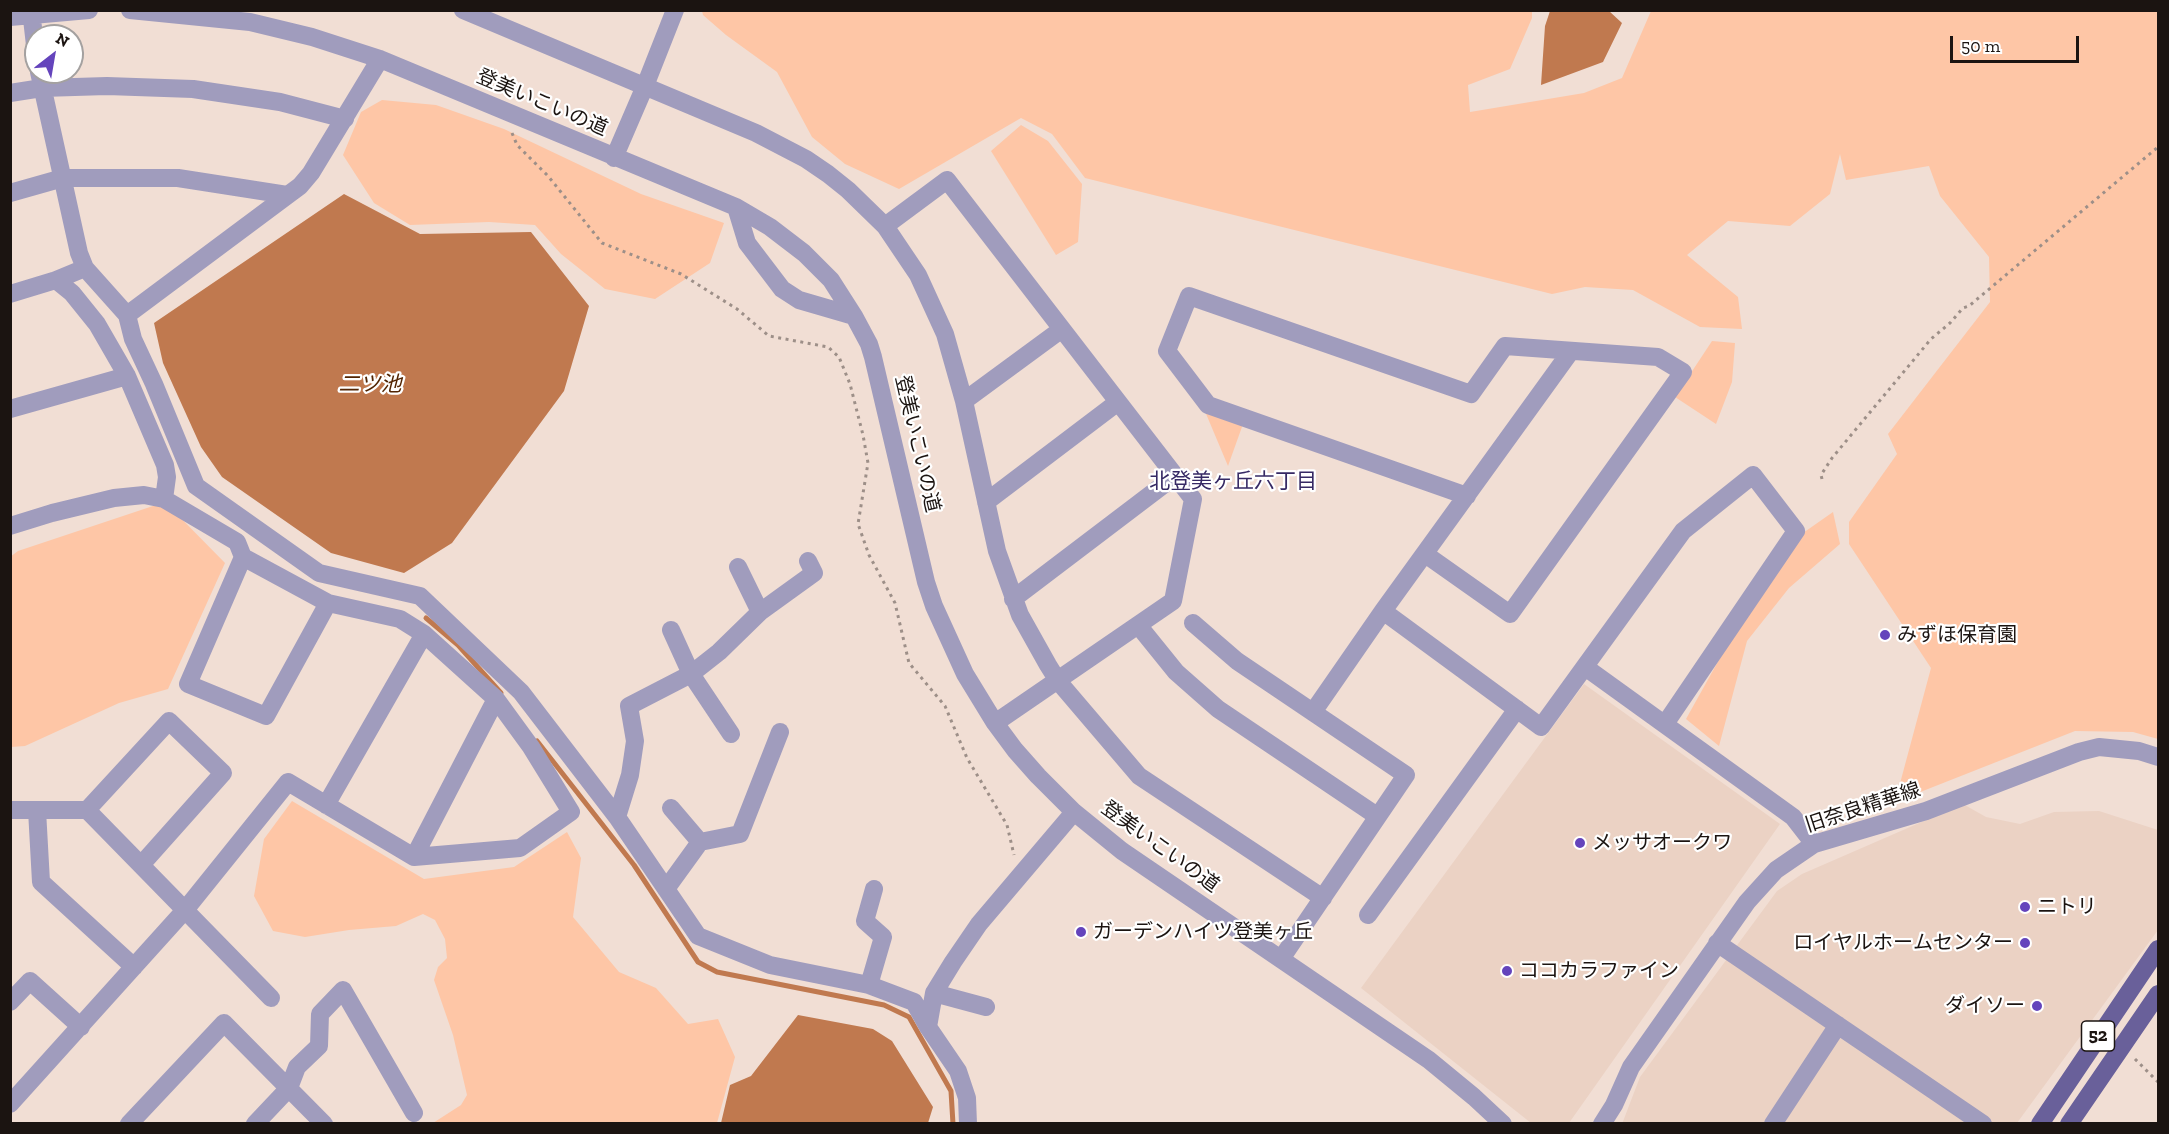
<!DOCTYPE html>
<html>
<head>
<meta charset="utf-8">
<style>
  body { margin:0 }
  #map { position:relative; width:2169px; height:1134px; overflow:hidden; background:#f1ded4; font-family:"Zilla Slab",serif }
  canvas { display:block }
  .frame { position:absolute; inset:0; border:12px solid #1b1411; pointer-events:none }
  .north { position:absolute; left:24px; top:24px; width:60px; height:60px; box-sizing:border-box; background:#fff; border:2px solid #a4a1a0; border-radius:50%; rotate:31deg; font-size:16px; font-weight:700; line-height:24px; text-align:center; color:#1b1411 }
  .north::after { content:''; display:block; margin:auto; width:21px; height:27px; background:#6444bc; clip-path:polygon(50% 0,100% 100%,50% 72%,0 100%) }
  .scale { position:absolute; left:1950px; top:36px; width:129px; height:27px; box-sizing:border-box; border:3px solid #1b1411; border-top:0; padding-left:8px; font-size:18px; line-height:21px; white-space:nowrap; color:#1b1411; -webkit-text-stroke:4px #fff; paint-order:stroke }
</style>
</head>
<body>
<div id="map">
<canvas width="2169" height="1134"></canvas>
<div class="frame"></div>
<div class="north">N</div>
<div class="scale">50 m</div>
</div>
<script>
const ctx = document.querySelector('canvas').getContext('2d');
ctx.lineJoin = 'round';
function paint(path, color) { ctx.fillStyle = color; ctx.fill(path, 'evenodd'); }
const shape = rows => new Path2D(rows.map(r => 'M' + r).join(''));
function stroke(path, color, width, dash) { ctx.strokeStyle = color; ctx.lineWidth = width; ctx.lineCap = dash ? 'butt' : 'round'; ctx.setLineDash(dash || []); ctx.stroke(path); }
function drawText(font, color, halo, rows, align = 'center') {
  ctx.font = font + ' "Zilla Slab","Noto Sans JP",serif'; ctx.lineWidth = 4.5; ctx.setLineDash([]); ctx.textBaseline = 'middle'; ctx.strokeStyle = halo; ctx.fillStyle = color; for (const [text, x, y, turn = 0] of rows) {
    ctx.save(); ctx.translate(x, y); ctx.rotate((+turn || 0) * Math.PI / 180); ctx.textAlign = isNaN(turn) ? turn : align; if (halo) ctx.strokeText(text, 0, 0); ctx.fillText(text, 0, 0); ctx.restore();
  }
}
paint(shape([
  [1584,684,1780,824,1569,1123,1531,1123,1361,988],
  [1963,804,1986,817,2020,824,2054,812,2099,811,2158,830,2158,930,2017,1123,1622,1124,1640,1077,1777,891,1802,874]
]), '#ebd2c4');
paint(shape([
  [702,11,1532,11,1532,18,1510,69,1468,85,1470,112,1584,93,1622,78,1651,11,2158,11,2158,739,2133,732,2075,731,1895,802,1931,668,1849,544,1849,522,1897,454,1888,434,1990,302,1989,257,1940,196,1929,166,1846,180,1840,154,1830,194,1790,226,1728,221,1687,255,1738,297,1742,329,1700,327,1633,290,1585,287,1552,294,1085,178,1052,134,1021,118,899,189,845,164,812,137,777,72,726,35,703,15],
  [382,100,436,105,504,129,641,194,724,223,710,263,655,299,605,289,561,254,535,225,489,222,410,225,374,203,343,155,361,112],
  [1021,125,1048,141,1082,184,1078,242,1056,255,991,151],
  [1712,341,1735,343,1732,382,1716,424,1675,397],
  [1204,409,1243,424,1228,466],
  [165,502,225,563,168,689,119,703,25,746,11,747,10,557,18,551],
  [1833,512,1840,544,1789,588,1747,641,1719,746,1686,719,1735,631,1803,533],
  [292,801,424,879,514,867,567,832,581,858,573,917,619,972,656,988,688,1024,718,1019,735,1057,717,1123,433,1123,461,1105,467,1095,453,1035,434,980,438,967,447,958,445,939,435,920,423,914,396,926,349,930,305,937,273,931,254,896,264,839]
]), '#fec6a6');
paint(shape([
  [1550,11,1609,11,1622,23,1603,62,1541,85,1545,26],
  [344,194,420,234,531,232,589,306,564,391,452,543,404,573,331,553,222,477,201,447,163,363,154,323],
  [798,1015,873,1029,892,1041,933,1107,928,1123,721,1123,730,1085,751,1076]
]), '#c0794f');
stroke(shape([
  [426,618,458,645,501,693],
  [537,741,634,865,698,962,717,972,884,1005,909,1017,951,1091,953,1124]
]), '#c0794f', 5);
stroke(shape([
  [512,133,517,145,548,176,602,243,681,274,737,309,769,336,828,347,839,357,850,384,863,435,868,463,858,524,869,555,895,603,909,663,945,706,967,758,1007,825,1014,855],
  [1822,479,1821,475,1832,458,1931,339,1950,323,1963,308,1969,306,2158,147],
  [2135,1059,2158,1082]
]), '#9d8f88', 3, [3, 4.5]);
stroke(shape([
  [31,10,36,54],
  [130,10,250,22,312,37,380,59,736,207,770,227,804,253,831,280,854,316,869,344,873,357,926,582,934,606,965,674,995,723,1015,750,1038,776,1074,812,1122,851,1429,1060,1474,1097,1503,1124],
  [463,10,756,133,806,159,828,174,848,190,885,226,918,275,945,334,964,401,997,551,1020,615,1048,665,1058,681,1139,776,1323,898],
  [10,17,89,10],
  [39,72,79,253,85,268,127,315,133,339,154,384,196,486,319,573,420,596,521,692,617,817,698,936,770,965,869,985,914,1002,928,1027,958,1071,967,1098,968,1124],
  [10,93,42,88,107,86,193,89,280,102,345,119],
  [614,158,645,86,675,10],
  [10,193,63,178,178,178,287,195],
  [736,207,747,243,782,289,799,300,854,316],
  [885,226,947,180,1193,499,1173,601,1138,625],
  [10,294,56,280,85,268],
  [127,315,300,186,311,173,380,59],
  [964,401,1062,329],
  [10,409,127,376],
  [986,502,1118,402],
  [10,526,52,513,114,498,144,495,164,499],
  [1425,554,1510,614,1683,372,1658,357,1505,346,1471,394,1189,296,1167,351,1208,405,1467,496],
  [243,557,188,684,266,716,328,603],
  [1013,599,1175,476],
  [1383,611,1541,727,1683,531,1753,475,1796,531,1665,724],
  [760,612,814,573,808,561],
  [1193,623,1237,661,1406,775,1281,959],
  [671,630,691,674,731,734],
  [1585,667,1793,817,1814,844],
  [1313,712,1383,611,1571,351],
  [995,723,1138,625,1176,672,1218,709,1377,816],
  [326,805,424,634],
  [671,808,700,842],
  [10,810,87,810,271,998],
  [37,810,41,882,134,967],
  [87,810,169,721,223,773,141,865],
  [617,817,630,775,635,741,629,706,691,674,719,652,760,612,738,567],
  [414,857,496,699],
  [666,889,700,842,740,834,780,732],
  [1368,915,1517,709],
  [1717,943,1983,1124],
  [869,985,883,937,865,921,874,889],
  [934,993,986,1007],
  [10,1002,30,981,81,1027],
  [928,1027,934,993,953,962,979,924,1074,812],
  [10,1104,185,910,288,782,414,857,520,848,571,812,531,747,496,699,424,634,400,619,328,603,243,557,237,542,164,499,167,477,165,465,127,376,97,324,72,293,56,280],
  [129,1124,224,1023,324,1124],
  [255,1124,289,1088,297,1067,319,1046,320,1014,343,990,414,1113],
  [1602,1124,1614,1105,1631,1067,1747,902,1776,870,1814,844,1926,811,2079,752,2099,747,2139,751,2158,757],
  [1773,1124,1838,1025]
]), '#a09cbd', 18);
stroke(shape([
  [2040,1124,2158,949],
  [2069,1124,2158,994]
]), '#69609a', 18);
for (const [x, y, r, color] of [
  [1885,635,6,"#6444bc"],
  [1580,843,6,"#6444bc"],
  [2025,907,6,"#6444bc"],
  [1081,932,6,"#6444bc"],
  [2025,943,6,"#6444bc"],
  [1507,971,6,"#6444bc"],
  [2037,1006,6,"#6444bc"]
]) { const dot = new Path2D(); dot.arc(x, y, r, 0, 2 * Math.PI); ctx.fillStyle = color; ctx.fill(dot); stroke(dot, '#fff', 2); }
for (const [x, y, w] of [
  [2098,1036,33]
]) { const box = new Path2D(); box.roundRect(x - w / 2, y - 15, w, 30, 4.5); ctx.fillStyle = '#fff'; ctx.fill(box); stroke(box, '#1b1411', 1.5); }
drawText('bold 18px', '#1b1411', null, [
  ["52",2098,1036]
]);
drawText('20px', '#1b1411', '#fff', [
  ["登美いこいの道",542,103,23],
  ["登美いこいの道",917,444,77],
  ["旧奈良精華線",1863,808,-18],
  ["登美いこいの道",1160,847,36]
]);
drawText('20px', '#1b1411', '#fff', [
  ["みずほ保育園",1897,635],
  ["メッサオークワ",1592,843],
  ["ニトリ",2037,907],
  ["ガーデンハイツ登美ヶ丘",1093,932],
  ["ロイヤルホームセンター",2013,943,"right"],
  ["ココカラファイン",1519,971],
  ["ダイソー",2025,1006,"right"]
], 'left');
drawText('italic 21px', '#522402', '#fff', [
  ["二ツ池",370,385]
]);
drawText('21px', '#362964', '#fff', [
  ["北登美ヶ丘六丁目",1233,482]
]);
</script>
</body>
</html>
